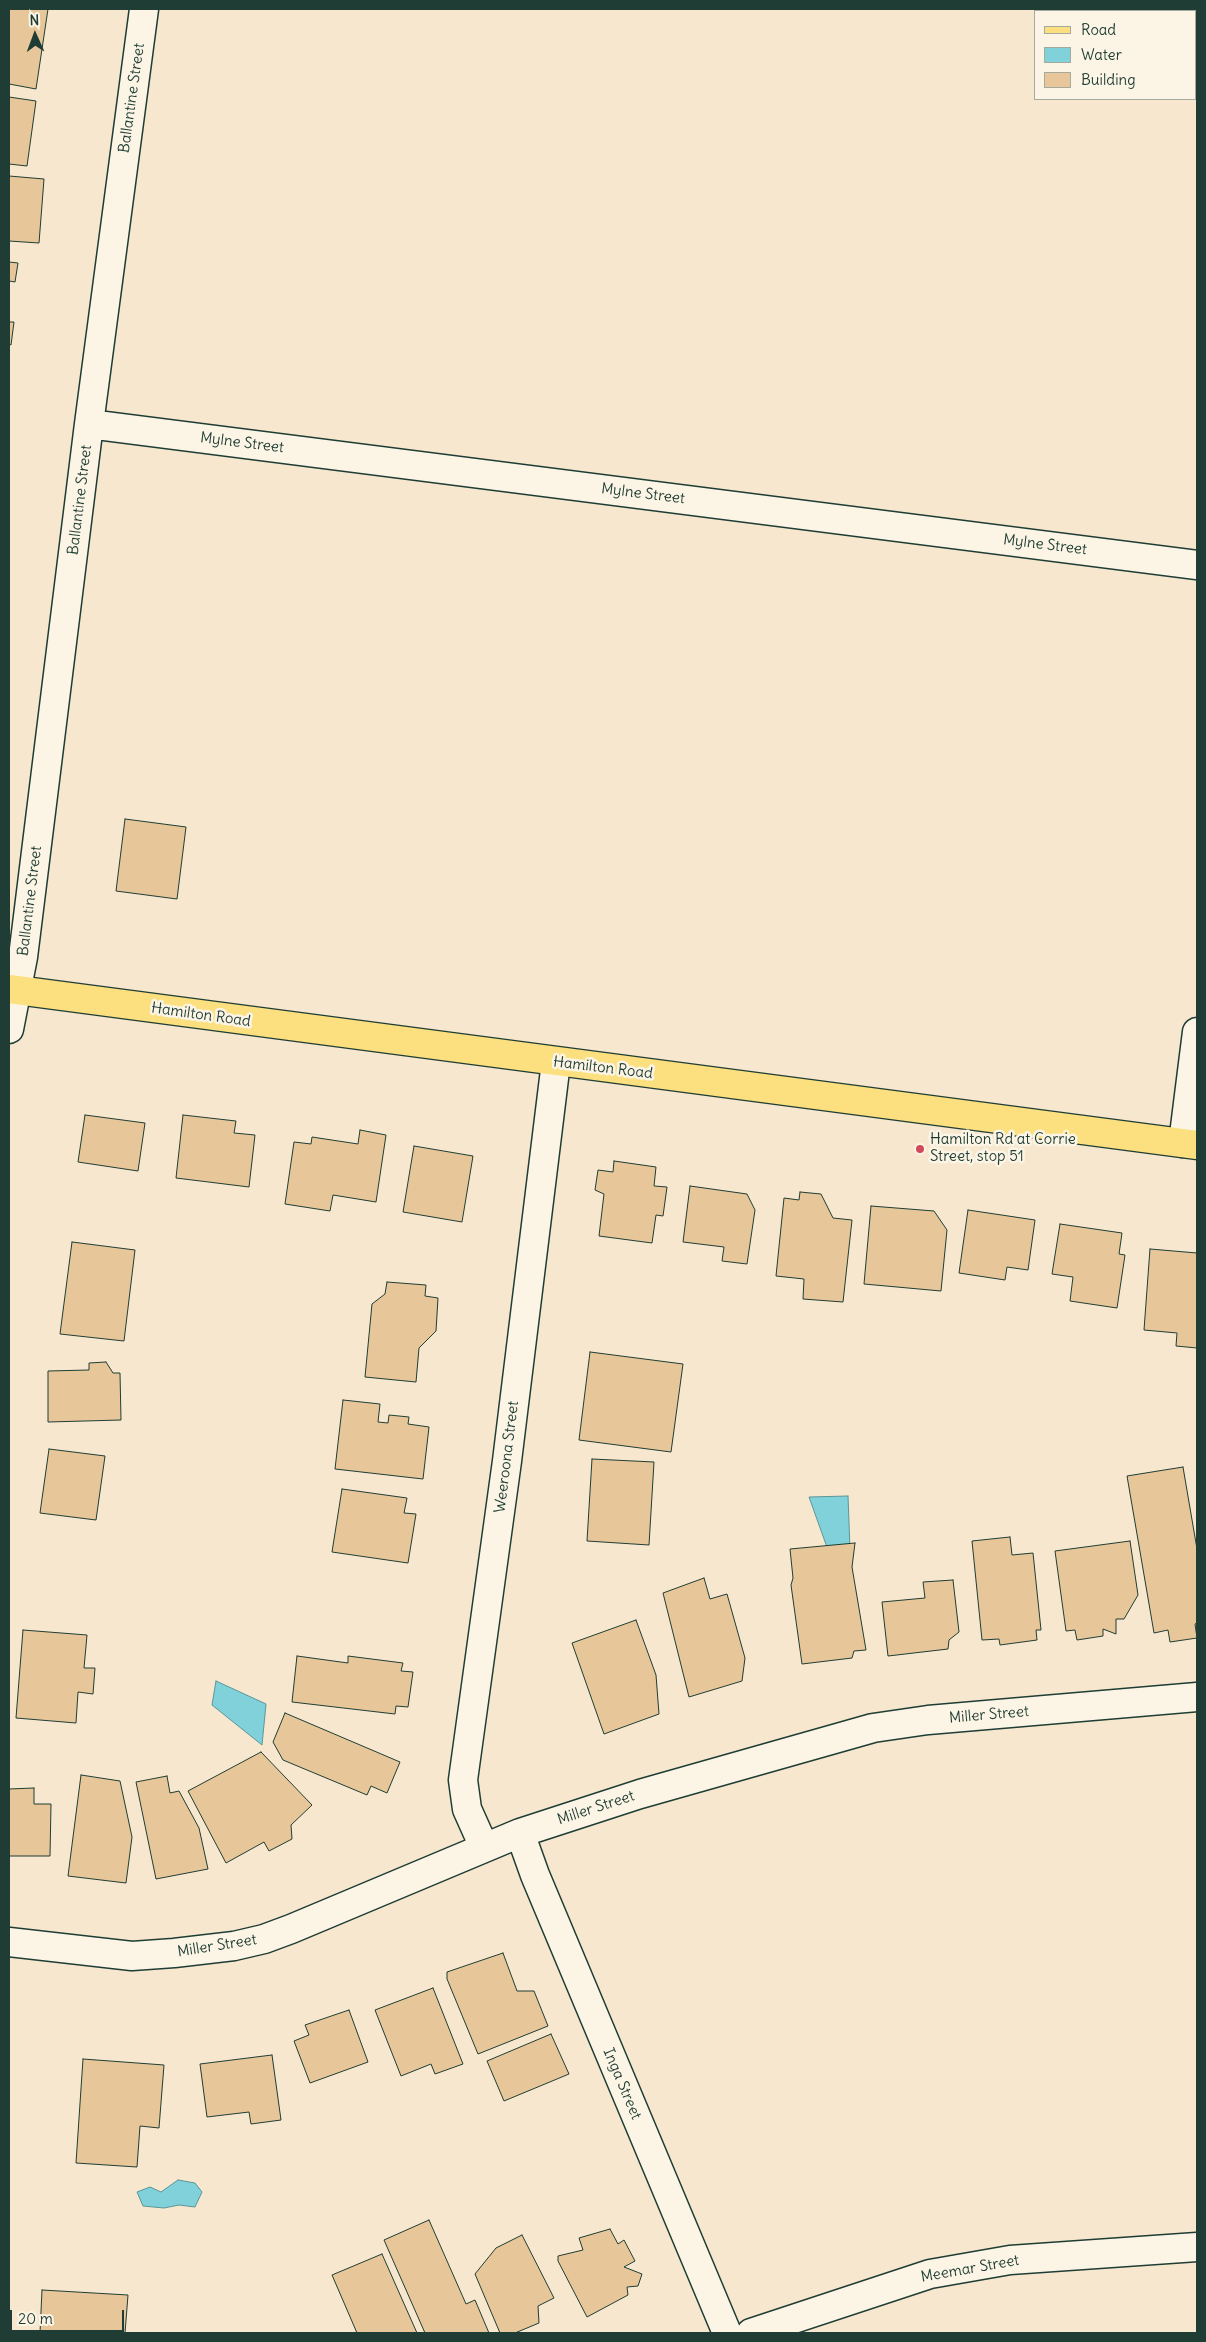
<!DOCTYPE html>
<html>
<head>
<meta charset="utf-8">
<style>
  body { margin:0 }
  #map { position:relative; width:1206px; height:2342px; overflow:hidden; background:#f6e7ce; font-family:Delius,sans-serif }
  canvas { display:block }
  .frame { position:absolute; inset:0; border:10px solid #1f3d34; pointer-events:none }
  .legend { position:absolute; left:1034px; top:10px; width:162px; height:90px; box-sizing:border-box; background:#fcf5e5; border:1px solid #a4ab9e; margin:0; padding:6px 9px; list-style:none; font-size:15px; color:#1f3d34 }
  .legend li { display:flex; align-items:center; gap:10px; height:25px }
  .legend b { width:25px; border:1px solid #a4ab9e }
  .north { position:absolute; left:10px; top:10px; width:50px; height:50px; -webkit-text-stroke:4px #fcf5e5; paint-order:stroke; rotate:358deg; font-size:14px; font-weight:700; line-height:20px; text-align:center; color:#1f3d34 }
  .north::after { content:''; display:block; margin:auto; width:18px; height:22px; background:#1f3d34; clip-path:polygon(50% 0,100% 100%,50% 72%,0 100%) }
  .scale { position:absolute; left:10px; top:2310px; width:114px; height:22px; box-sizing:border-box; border:2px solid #1f3d34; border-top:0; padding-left:6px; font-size:15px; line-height:18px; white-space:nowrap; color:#1f3d34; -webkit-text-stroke:4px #fcf5e5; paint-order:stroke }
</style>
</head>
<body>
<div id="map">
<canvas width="1206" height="2342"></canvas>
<div class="frame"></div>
<ul class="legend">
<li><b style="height:6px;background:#fce080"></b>Road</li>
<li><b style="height:14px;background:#81d1db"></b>Water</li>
<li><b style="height:14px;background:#e7c699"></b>Building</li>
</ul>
<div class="north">N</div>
<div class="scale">20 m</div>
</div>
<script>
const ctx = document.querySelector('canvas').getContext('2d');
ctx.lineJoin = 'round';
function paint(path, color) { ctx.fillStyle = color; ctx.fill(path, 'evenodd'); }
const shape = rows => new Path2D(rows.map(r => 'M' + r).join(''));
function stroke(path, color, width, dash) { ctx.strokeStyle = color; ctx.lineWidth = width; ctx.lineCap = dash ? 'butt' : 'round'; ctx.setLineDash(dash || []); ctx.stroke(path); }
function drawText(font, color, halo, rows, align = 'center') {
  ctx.font = font + ' Delius,sans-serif'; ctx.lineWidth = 5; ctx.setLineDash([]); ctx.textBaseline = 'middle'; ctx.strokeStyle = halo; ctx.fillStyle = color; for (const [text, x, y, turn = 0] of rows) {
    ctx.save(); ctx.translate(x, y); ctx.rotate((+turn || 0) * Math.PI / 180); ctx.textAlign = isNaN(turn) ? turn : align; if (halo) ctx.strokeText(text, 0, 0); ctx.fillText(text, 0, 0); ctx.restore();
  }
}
const water = shape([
  [848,1496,850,1549,828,1550,809,1497,848,1496],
  [216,1681,266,1704,262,1745,212,1705,216,1681],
  [178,2180,195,2183,202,2192,195,2207,179,2205,164,2208,143,2206,137,2192,150,2187,161,2192,178,2180]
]);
paint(water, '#81d1db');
stroke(water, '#5a9698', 1);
const building = shape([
  [9,9,48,9,36,89,9,84,9,9],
  [9,97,36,101,27,166,9,164,9,97],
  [9,176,44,179,39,243,9,241,9,176],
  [9,262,18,263,15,282,9,281,9,262],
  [9,322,14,322,11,345,9,344,9,322],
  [125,819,186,827,177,899,116,891,125,819],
  [85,1115,145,1123,138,1171,78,1162,85,1115],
  [183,1115,236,1121,234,1133,255,1135,249,1187,176,1178,183,1115],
  [360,1130,386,1135,376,1202,333,1195,330,1211,285,1204,294,1142,311,1144,312,1137,358,1144,360,1130],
  [414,1146,473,1156,462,1222,403,1212,414,1146],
  [614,1161,656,1167,654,1186,667,1187,663,1216,656,1215,652,1243,599,1236,604,1194,595,1190,598,1170,613,1172,614,1161],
  [690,1186,747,1194,755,1210,747,1264,722,1261,724,1247,683,1242,690,1186],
  [800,1192,821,1194,833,1218,852,1220,843,1302,803,1299,804,1279,776,1276,784,1198,799,1200,800,1192],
  [871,1206,934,1211,947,1230,941,1291,864,1284,871,1206],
  [968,1210,1035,1220,1028,1270,1007,1267,1005,1280,959,1273,968,1210],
  [1060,1224,1122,1233,1119,1254,1125,1255,1117,1308,1070,1301,1073,1277,1052,1274,1060,1224],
  [72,1242,135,1250,124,1341,60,1334,72,1242],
  [1150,1249,1197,1253,1197,1348,1176,1346,1177,1333,1144,1330,1150,1249],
  [387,1282,426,1285,425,1296,438,1298,436,1331,419,1348,416,1382,365,1377,372,1304,385,1294,387,1282],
  [590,1352,683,1364,671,1452,579,1440,590,1352],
  [106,1362,113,1373,120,1373,121,1420,48,1422,48,1371,89,1370,89,1363,106,1362],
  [343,1400,380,1404,378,1422,388,1423,389,1415,409,1417,408,1424,429,1427,423,1479,335,1469,343,1400],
  [49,1449,105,1456,96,1520,40,1513,49,1449],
  [592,1459,654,1462,649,1545,587,1541,592,1459],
  [1183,1467,1197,1549,1197,1623,1195,1624,1197,1638,1170,1642,1168,1630,1154,1633,1127,1476,1183,1467],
  [342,1489,407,1498,404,1513,416,1514,408,1563,332,1552,342,1489],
  [1010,1537,1012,1555,1033,1553,1041,1630,1036,1630,1037,1640,1000,1645,999,1639,982,1640,972,1541,1010,1537],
  [1130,1541,1138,1595,1124,1619,1116,1619,1116,1634,1103,1629,1103,1636,1077,1640,1075,1630,1066,1631,1055,1551,1130,1541],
  [855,1543,852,1567,866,1650,854,1651,852,1658,802,1664,791,1585,793,1578,790,1549,855,1543],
  [704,1578,710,1599,727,1594,745,1658,742,1681,689,1697,663,1593,704,1578],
  [953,1580,959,1632,949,1640,948,1649,888,1656,882,1602,925,1598,923,1582,953,1580],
  [636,1620,656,1675,659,1714,604,1734,572,1643,636,1620],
  [23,1630,87,1635,84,1668,95,1668,93,1694,78,1692,76,1723,16,1718,23,1630],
  [297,1656,348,1663,348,1656,403,1663,401,1671,413,1672,408,1707,396,1706,395,1714,292,1702,297,1656],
  [285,1713,400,1762,387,1793,371,1786,367,1795,283,1760,273,1742,285,1713],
  [261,1752,312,1805,291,1825,292,1839,269,1851,264,1842,226,1863,188,1791,261,1752],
  [81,1775,120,1781,132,1837,126,1883,68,1876,81,1775],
  [167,1776,170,1793,179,1791,199,1828,208,1869,156,1879,136,1782,167,1776],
  [34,1788,34,1804,51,1804,50,1856,9,1856,9,1789,34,1788],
  [503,1953,517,1991,534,1991,548,2026,478,2054,447,1979,447,1972,503,1953],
  [433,1988,463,2064,435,2074,431,2064,401,2076,375,2010,433,1988],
  [349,2010,368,2062,310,2083,294,2041,309,2035,305,2025,349,2010],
  [551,2034,569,2074,504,2101,487,2061,551,2034],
  [272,2055,281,2120,251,2124,249,2112,207,2117,200,2064,272,2055],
  [83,2059,164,2065,159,2128,140,2126,137,2167,76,2163,83,2059],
  [429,2220,466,2304,475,2300,489,2333,425,2333,384,2240,429,2220],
  [610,2229,618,2244,624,2240,635,2261,624,2267,642,2274,638,2286,627,2287,628,2295,587,2317,558,2261,558,2256,583,2250,579,2238,610,2229],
  [522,2235,554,2298,538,2306,539,2323,515,2333,500,2333,475,2274,496,2248,522,2235],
  [382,2254,417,2333,357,2333,332,2275,382,2254],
  [42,2290,128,2295,125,2333,40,2333,42,2290]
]);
paint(building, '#e7c699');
stroke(building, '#1f3d34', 1);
const minor = shape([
  [89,424,1197,565],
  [9,1029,23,957,89,424,144,9],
  [1183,1143,1197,1032],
  [520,1833,535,1875,727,2333],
  [484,1847,467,1809,463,1780,507,1461,556,1062],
  [9,1942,132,1956,174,1953,234,1946,264,1939,291,1929,520,1833,640,1794,873,1728,928,1720,1197,1697],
  [751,2333,930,2274,1010,2260,1197,2247]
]);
const major = shape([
  [9,989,1197,1145]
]);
stroke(minor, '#1f3d34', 31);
stroke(major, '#1f3d34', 31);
stroke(minor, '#fcf5e5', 28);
stroke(major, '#fce080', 28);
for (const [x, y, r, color] of [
  [920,1149,5,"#d1495b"]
]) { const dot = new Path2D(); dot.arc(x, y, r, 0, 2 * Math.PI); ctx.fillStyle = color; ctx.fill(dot); stroke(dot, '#fcf5e5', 2); }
drawText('15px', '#1f3d34', '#fcf5e5', [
  ["Ballantine Street",132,98,-82],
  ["Mylne Street",242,443,7],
  ["Mylne Street",643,494,7],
  ["Ballantine Street",80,500,-83],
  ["Mylne Street",1045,545,7],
  ["Ballantine Street",30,901,-83],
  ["Hamilton Road",201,1015,8],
  ["Hamilton Road",603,1068,7],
  ["Weeroona Street",507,1457,-83],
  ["Miller Street",989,1715,-5],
  ["Miller Street",596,1808,-18],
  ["Miller Street",217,1946,-9],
  ["Inga Street",622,2084,67],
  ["Meemar Street",970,2269,-10]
]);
drawText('15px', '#1f3d34', '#fcf5e5', [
  ["Hamilton Rd at Corrie",930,1140],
  ["Street, stop 51",930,1157]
], 'left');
</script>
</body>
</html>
